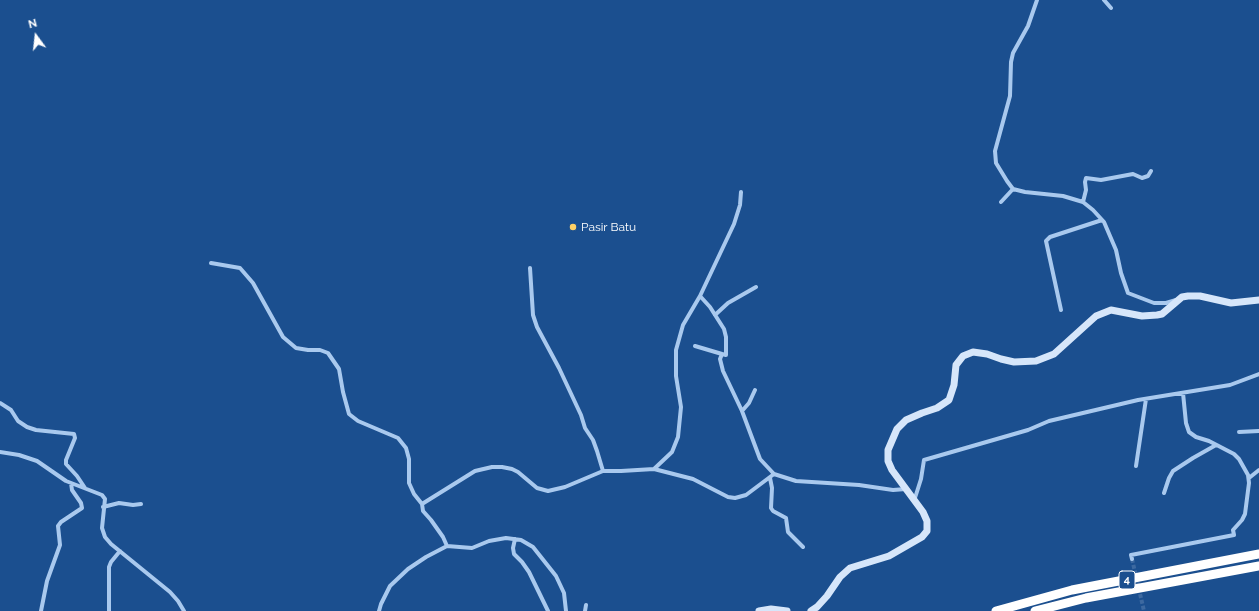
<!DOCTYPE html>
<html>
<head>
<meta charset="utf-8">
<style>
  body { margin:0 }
  #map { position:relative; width:1259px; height:611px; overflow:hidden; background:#1b4f8f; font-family:Raleway,sans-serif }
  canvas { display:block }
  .north { position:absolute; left:16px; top:16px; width:40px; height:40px; -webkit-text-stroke:3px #1b4f8f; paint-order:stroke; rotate:345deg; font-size:11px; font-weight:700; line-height:16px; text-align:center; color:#fff }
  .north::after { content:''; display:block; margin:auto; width:14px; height:18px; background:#fff; clip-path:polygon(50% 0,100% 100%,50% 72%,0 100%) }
</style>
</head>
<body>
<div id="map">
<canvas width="1259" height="611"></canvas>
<div class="north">N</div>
</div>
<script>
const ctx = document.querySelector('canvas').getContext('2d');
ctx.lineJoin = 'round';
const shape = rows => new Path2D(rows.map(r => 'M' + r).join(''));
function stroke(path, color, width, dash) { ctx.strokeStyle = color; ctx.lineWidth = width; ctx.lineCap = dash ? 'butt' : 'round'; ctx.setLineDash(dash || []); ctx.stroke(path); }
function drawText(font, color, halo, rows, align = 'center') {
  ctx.font = font + ' Raleway,sans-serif'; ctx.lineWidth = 3; ctx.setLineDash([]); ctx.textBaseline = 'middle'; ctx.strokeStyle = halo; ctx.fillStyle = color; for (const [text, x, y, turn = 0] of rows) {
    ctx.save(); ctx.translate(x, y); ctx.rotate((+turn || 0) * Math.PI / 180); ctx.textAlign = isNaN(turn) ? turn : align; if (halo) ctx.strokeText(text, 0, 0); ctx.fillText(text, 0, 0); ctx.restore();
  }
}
stroke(shape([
  [1132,559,1144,611]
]), '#3d69a0', 4, [4, 2]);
stroke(shape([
  [1037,0,1028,26,1013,53,1011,62,1010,96,995,151,996,163,1007,181,1013,189,1025,192,1063,196,1083,202,1093,210,1104,222,1116,250,1121,273,1128,293,1154,303,1166,303,1176,300],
  [1104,0,1111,8],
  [741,192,740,205,734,224,700,296,710,307,724,329,726,337,726,355,722,354,720,359,723,371,742,411,760,459,774,474,796,481,859,485,893,490,906,489],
  [1001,202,1013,189],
  [1083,202,1086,190,1085,182,1086,178,1101,180,1133,174,1142,178,1148,176,1151,171],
  [211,263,240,268,253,283,283,337,296,348,308,350,320,350,328,353,339,369,343,392,349,414,358,421,398,438,406,448,409,459,409,483,414,494,422,504],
  [530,268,533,315,537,327,559,368,581,415,585,428,593,440,597,451,603,471],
  [1061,310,1046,241,1050,237,1102,220],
  [715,315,728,303,756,287],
  [695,346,722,354],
  [0,403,11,410,18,421,27,427,36,430,74,434,75,438,66,460,66,464,77,476,85,488],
  [742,411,749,403,755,390],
  [1239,432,1259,431],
  [0,452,19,455,37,461,66,481,102,495,105,499,102,528,105,537,111,544,170,592,178,601,184,611],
  [1136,466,1146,399],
  [654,469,672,452,678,437,681,407,676,376,676,350,683,325,700,296],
  [770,478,772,488,771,508,773,511,786,518,788,532,803,547],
  [1249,478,1259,470],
  [1164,493,1169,478,1173,471,1193,458,1216,445],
  [914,501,921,479,924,460,1028,430,1049,421,1138,400,1230,385,1259,374],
  [103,507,119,503,133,505,141,504],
  [515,539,513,548,514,554,522,562,529,572,548,611],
  [447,546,472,548,489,541,506,538,521,540,533,547,556,576,564,593,566,611],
  [1132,559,1131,555,1234,535,1233,530,1242,520,1245,514,1249,483,1248,475,1239,459,1234,454,1209,441,1196,437,1189,432,1186,423,1183,393],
  [41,611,47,581,60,545,58,526,61,522,82,508,81,503,72,490,71,483],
  [109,611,109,567,111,562,120,551],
  [379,611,381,604,390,586,408,569,426,557,447,546,443,537,431,520,423,511,422,504,475,471,492,467,502,467,512,469,518,472,537,488,548,491,565,487,603,471,621,471,654,469,693,479,728,497,735,498,746,495,774,474],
  [585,611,586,605]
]), '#a9c9ee', 4);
stroke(shape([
  [759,611,771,609,787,611],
  [811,611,817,607,827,596,840,577,850,568,889,556,922,537,927,531,927,521,923,512,892,470,888,461,888,450,897,429,906,420,922,413,937,408,949,400,954,385,956,365,963,356,973,352,987,354,1001,359,1014,362,1036,361,1054,354,1096,316,1111,310,1142,316,1157,315,1162,314,1182,297,1188,296,1200,296,1231,303,1259,300]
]), '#d6e6fa', 7);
stroke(shape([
  [996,611,1072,590,1259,554],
  [1035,611,1086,598,1259,566]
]), '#fff', 9);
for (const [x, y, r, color] of [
  [573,227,4,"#ffd166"]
]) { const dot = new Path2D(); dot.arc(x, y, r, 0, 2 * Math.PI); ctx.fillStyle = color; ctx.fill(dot); stroke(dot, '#1b4f8f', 1.5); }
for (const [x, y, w] of [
  [1127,580,16]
]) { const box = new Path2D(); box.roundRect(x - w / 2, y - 9, w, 18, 3); ctx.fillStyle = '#1b4f8f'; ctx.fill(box); stroke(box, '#fff', 1); }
drawText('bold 11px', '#fff', null, [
  ["4",1127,580]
]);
drawText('12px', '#fff', '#1b4f8f', [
  ["Pasir Batu",581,227]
], 'left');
</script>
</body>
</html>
